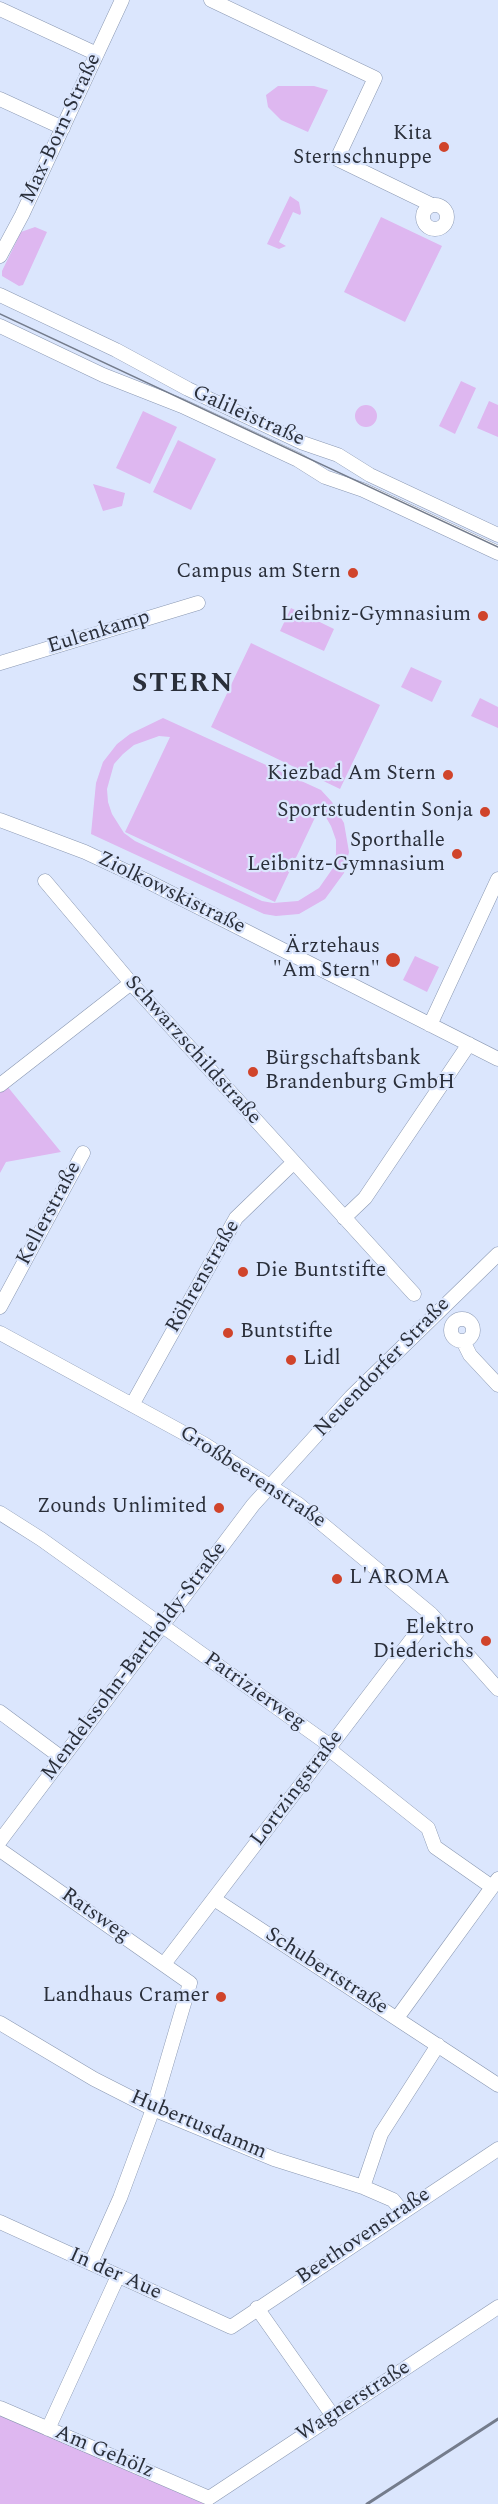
<!DOCTYPE html>
<html>
<head>
<meta charset="utf-8">
<style>
  body { margin:0 }
  canvas { display:block; background:#dbe6fd }
</style>
</head>
<body>
<canvas width="498" height="2504"></canvas>
<script>
const ctx = document.querySelector('canvas').getContext('2d');
ctx.lineJoin = 'round';
function paint(path, color) { ctx.fillStyle = color; ctx.fill(path, 'evenodd'); }
const shape = rows => new Path2D(rows.map(r => 'M' + r).join(''));
function stroke(path, color, width, dash) { ctx.strokeStyle = color; ctx.lineWidth = width; ctx.lineCap = dash ? 'butt' : 'round'; ctx.setLineDash(dash || []); ctx.stroke(path); }
function drawText(font, color, halo, rows, align = 'center') {
  ctx.font = font + ' Spectral,serif'; ctx.lineWidth = 4.5; ctx.setLineDash([]); ctx.textBaseline = 'middle'; ctx.strokeStyle = halo; ctx.fillStyle = color; for (const [text, x, y, turn = 0] of rows) {
    ctx.save(); ctx.translate(x, y); ctx.rotate((+turn || 0) * Math.PI / 180); ctx.textAlign = isNaN(turn) ? turn : align; if (halo) ctx.strokeText(text, 0, 0); ctx.fillText(text, 0, 0); ctx.restore();
  }
}
paint(shape([
  [278,86,314,86,328,90,308,132,281,120,268,107,266,95],
  [290,196,299,202,301,213,300,215,293,212,279,242,286,246,279,249,267,244],
  [381,217,442,246,405,322,344,292],
  [35,227,47,232,23,285,19,286,2,276,2,271,21,232],
  [461,381,476,388,455,434,439,426],
  [489,401,498,405,498,437,477,428],
  '355 416a11 11 0 1 1 22 0a11 11 0 1 1-22 0Z',
  [143,411,177,427,150,484,116,468],
  [178,440,216,459,191,510,153,492],
  [93,484,125,493,122,506,103,511],
  [291,608,334,629,324,651,280,631],
  [251,643,380,705,340,789,211,727],
  [411,667,442,681,432,702,401,687],
  [480,698,498,707,498,728,471,716],
  [163,718,321,790,332,802,344,823,349,852,344,873,325,899,299,914,276,916,264,914,91,834,96,783,103,762,117,744,130,734],
  [159,736,170,737,125,832,275,902,320,807,331,826,336,840,336,854,333,868,319,888,298,901,273,903,262,901,135,841,124,833,112,814,108,802,107,789,114,764,123,754,134,745],
  [415,956,439,967,427,992,403,980],
  [7,1086,61,1152,6,1162,0,1173,0,1092],
  [0,2408,209,2498,214,2504,0,2504]
]), '#deb7f0');
const minor = shape([
  [211,0,375,78,337,159,432,205],
  [0,9,97,54],
  [0,99,63,128],
  '423 217a12 12 0 1 1 24 0a12 12 0 1 1-24 0Z',
  [0,256,22,215,122,0],
  [0,295,116,350,188,389,303,443,338,455,370,475,498,535],
  [0,326,103,375,182,406,298,460,325,477,363,490,498,553],
  [0,663,198,603],
  [0,820,85,852,145,880,498,1059],
  [45,881,131,983,414,1294],
  [430,1025,498,879],
  [0,1085,131,983],
  [344,1218,365,1198,469,1044],
  [0,1307,83,1153],
  '451 1330a11 11 0 1 1 22 0a11 11 0 1 1-22 0Z',
  [0,1333,204,1444,298,1504,431,1614,498,1689],
  [463,1341,470,1355,498,1385],
  [132,1405,236,1218,293,1163],
  [0,1513,41,1539,325,1742,335,1754,428,1828,435,1847,492,1887],
  [0,1712,62,1758],
  [0,1841,253,1505,351,1397,498,1254],
  [0,1850,190,1983,153,2109,120,2198,91,2263],
  [214,1899,498,2085],
  [164,1964,431,1614],
  [397,2018,498,1879],
  [0,2023,94,2079,153,2109,274,2159,363,2187,393,2200,402,2211],
  [363,2187,381,2134,438,2045],
  [0,2222,231,2327,498,2149],
  [257,2308,333,2416],
  [0,2408,209,2498,498,2307],
  [48,2429,118,2276]
]);
stroke(minor, '#8a98b2', 15);
stroke(minor, '#fff', 14);
stroke(shape([
  [0,314,498,547]
]), '#747c8c', 1.5);
stroke(shape([
  [367,2504,498,2419]
]), '#747c8c', 3);
for (const [x, y, r, color] of [
  [444,147,6,"#d0442b"],
  [353,573,6,"#d0442b"],
  [483,616,6,"#d0442b"],
  [448,775,6,"#d0442b"],
  [485,812,6,"#d0442b"],
  [457,854,6,"#d0442b"],
  [393,960,8,"#d0442b"],
  [253,1072,6,"#d0442b"],
  [243,1272,6,"#d0442b"],
  [228,1333,6,"#d0442b"],
  [291,1360,6,"#d0442b"],
  [219,1508,6,"#d0442b"],
  [337,1579,6,"#d0442b"],
  [486,1641,6,"#d0442b"],
  [221,1997,6,"#d0442b"]
]) { const dot = new Path2D(); dot.arc(x, y, r, 0, 2 * Math.PI); ctx.fillStyle = color; ctx.fill(dot); stroke(dot, '#dbe6fd', 2); }
drawText('21px', '#2a2f3a', '#dbe6fd', [
  ["Max-Born-Straße",62,129,-65],
  ["Galileistraße",248,417,24],
  ["Eulenkamp",99,633,-17],
  ["Ziolkowskistraße",171,894,26],
  ["Schwarzschildstraße",192,1051,48],
  ["Kellerstraße",50,1214,-62],
  ["Röhrenstraße",204,1277,-60],
  ["Neuendorfer Straße",383,1368,-46],
  ["Großbeerenstraße",252,1478,33],
  ["Mendelssohn-Bartholdy-Straße",135,1662,-53],
  ["Patrizierweg",254,1692,35],
  ["Lortzingstraße",298,1789,-53],
  ["Ratsweg",95,1916,35],
  ["Schubertstraße",326,1972,33],
  ["Hubertusdamm",198,2126,23],
  ["Beethovenstraße",364,2237,-34],
  ["In der Aue",115,2275,24],
  ["Wagnerstraße",354,2402,-33],
  ["Am Gehölz",104,2453,23]
]);
drawText('21px', '#2a2f3a', '#dbe6fd', [
  ["Kita",432,135],
  ["Sternschnuppe",432,159],
  ["Campus am Stern",341,573],
  ["Leibniz-Gymnasium",471,616],
  ["Kiezbad Am Stern",436,775],
  ["Sportstudentin Sonja",473,812],
  ["Sporthalle",445,842],
  ["Leibnitz-Gymnasium",445,866],
  ["Ärztehaus",380,948],
  ["\"Am Stern\"",380,972],
  ["Bürgschaftsbank",265,1060,"left"],
  ["Brandenburg GmbH",265,1084,"left"],
  ["Die Buntstifte",255,1272,"left"],
  ["Buntstifte",240,1333,"left"],
  ["Lidl",303,1360,"left"],
  ["Zounds Unlimited",207,1508],
  ["L'AROMA",349,1579,"left"],
  ["Elektro",474,1629],
  ["Diederichs",474,1653],
  ["Landhaus Cramer",209,1997]
], 'right');
ctx.letterSpacing = '1.5px';
drawText('bold 27px', '#2a2f3a', '#dbe6fd', [
  ["STERN",183,686]
]);
ctx.letterSpacing = '0px';
</script>
</body>
</html>
